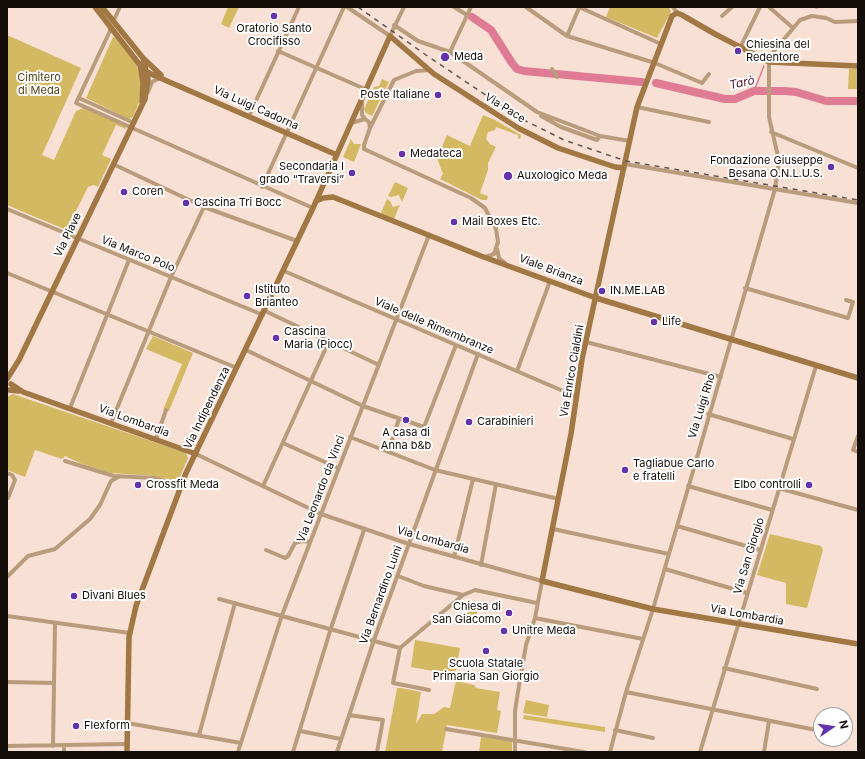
<!DOCTYPE html>
<html>
<head>
<meta charset="utf-8">
<style>
  body { margin:0 }
  #map { position:relative; width:865px; height:759px; overflow:hidden; background:#f8e0d4; font-family:Inter,sans-serif }
  canvas { display:block }
  .frame { position:absolute; inset:0; border:8px solid #150d0a; pointer-events:none }
  .north { position:absolute; left:813px; top:707px; width:40px; height:40px; box-sizing:border-box; background:#fff; border:1px solid #a19e9d; border-radius:50%; rotate:77deg; font-size:11px; font-weight:700; line-height:16px; text-align:center; color:#150d0a }
  .north::after { content:''; display:block; margin:auto; width:14px; height:18px; background:#6432aa; clip-path:polygon(50% 0,100% 100%,50% 72%,0 100%) }
</style>
</head>
<body>
<div id="map">
<canvas width="865" height="759"></canvas>
<div class="frame"></div>
<div class="north">N</div>
</div>
<script>
const ctx = document.querySelector('canvas').getContext('2d');
ctx.lineJoin = 'round';
function paint(path, color) { ctx.fillStyle = color; ctx.fill(path, 'evenodd'); }
const shape = rows => new Path2D(rows.map(r => 'M' + r).join(''));
function stroke(path, color, width, dash) { ctx.strokeStyle = color; ctx.lineWidth = width; ctx.lineCap = dash ? 'butt' : 'round'; ctx.setLineDash(dash || []); ctx.stroke(path); }
function drawText(font, color, halo, rows, align = 'center') {
  ctx.font = font + ' Inter,sans-serif'; ctx.lineWidth = 4; ctx.setLineDash([]); ctx.textBaseline = 'middle'; ctx.strokeStyle = halo; ctx.fillStyle = color; for (const [text, x, y, turn = 0] of rows) {
    ctx.save(); ctx.translate(x, y); ctx.rotate((+turn || 0) * Math.PI / 180); ctx.textAlign = isNaN(turn) ? turn : align; if (halo) ctx.strokeText(text, 0, 0); ctx.fillText(text, 0, 0); ctx.restore();
  }
}
paint(shape([
  [228,7,239,7,229,28,221,24],
  [610,7,669,7,671,12,657,38,606,17],
  [7,35,81,68,42,155,54,160,76,111,84,108,125,126,126,129,116,125,102,155,111,159,98,187,94,185,88,187,68,227,64,229,7,205],
  [113,37,116,38,136,63,141,80,139,103,133,117,129,119,86,98],
  [849,69,858,69,858,89,848,89],
  [382,79,389,82,372,116,366,113,364,109,374,87,379,86],
  [483,115,495,120,521,135,520,139,518,138,518,135,496,127,495,130,488,132,486,139,490,144,496,147,488,163,488,170,480,193,488,196,487,200,482,200,440,179,443,174,437,158,447,135,470,146],
  [351,139,354,144,361,144,354,162,343,157],
  [395,182,408,188,402,202,399,195,391,197,388,196],
  [387,199,390,201,393,207,400,205,394,219,381,213],
  [153,336,193,353,169,411,163,410,182,364,146,349],
  [13,394,186,453,188,458,179,479,176,481,155,476,111,473,82,464,65,456,62,459,35,450,25,477,7,470,7,397],
  [770,534,821,546,823,550,807,608,786,604,786,583,757,575],
  [469,605,478,607,475,625,465,623],
  [415,640,460,648,455,675,411,667],
  [456,681,474,685,476,688,500,692,497,710,501,711,497,733,447,725,442,752,385,752,397,688,401,688,421,692,416,724,422,714,434,714,444,707,450,708],
  [526,700,549,705,547,717,523,713],
  [524,715,605,727,605,732,523,719],
  [481,737,512,741,512,752,479,752]
]), '#d4b963');
stroke(shape([
  [816,8,820,7],
  [754,91,764,66]
]), '#df7b95', 1.5);
stroke(shape([
  [472,17,491,30,512,63,517,69,524,71,642,82],
  [656,83,725,99,735,99,754,91,785,91,796,92,826,101,858,101]
]), '#df7b95', 8);
stroke(shape([
  [347,7,390,36,404,7],
  [454,7,467,15],
  [526,7,567,36,655,63,702,83,709,74],
  [579,7,661,44],
  [673,7,677,13],
  [769,7,793,28],
  [722,16,732,7],
  [113,22,120,7],
  [394,25,418,41,450,52,537,112,600,136,630,141],
  [110,26,110,31,76,103,313,208],
  [567,36,579,8],
  [740,48,760,7],
  [278,51,365,89,364,93],
  [450,52,471,7],
  [552,69,557,77],
  [430,70,416,71,394,80,370,128,364,145,364,149,471,198,485,208,496,229,498,242,494,254,485,257],
  [148,92,152,82,160,78],
  [79,98,134,123],
  [362,103,362,115,365,119],
  [637,107,709,122],
  [249,116,299,7],
  [541,116,561,127,597,140,600,136],
  [351,123,365,119,369,122,370,128],
  [771,132,858,168],
  [113,164,204,207,297,241],
  [625,164,858,203],
  [262,187,344,7],
  [7,209,263,315],
  [497,249,499,258,505,263],
  [284,271,577,397],
  [7,273,237,368],
  [745,288,848,318,853,302,846,300],
  [265,311,379,365],
  [586,342,721,377],
  [246,350,363,406,424,427,456,345],
  [517,371,550,281],
  [70,408,129,260],
  [708,414,793,439],
  [111,423,171,277,204,207],
  [858,436,853,450,858,452],
  [350,437,435,470,559,499],
  [156,439,166,410],
  [283,443,338,468],
  [388,452,399,419],
  [196,454,321,514,409,544,542,581,535,618,526,645,520,679,515,711,515,752],
  [65,461,114,476,155,478,181,485],
  [7,473,12,475,15,480,8,498],
  [263,486,329,341],
  [688,486,772,510],
  [778,488,858,510],
  [677,526,760,550],
  [553,529,669,554],
  [266,550,285,558,288,556,295,543,302,541,310,542],
  [454,557,473,479],
  [481,565,496,484],
  [665,569,747,593],
  [398,576,424,586,463,595,475,590,537,603],
  [7,577,28,556,55,549,90,519,100,505,111,481,118,477],
  [219,599,400,648],
  [7,616,130,633],
  [535,618,643,639],
  [400,648,463,595],
  [400,648,393,683,429,690],
  [724,668,817,689],
  [7,682,54,683],
  [626,692,821,731],
  [349,715,383,720,377,752],
  [127,723,241,743],
  [446,729,584,752],
  [615,730,653,738],
  [300,731,341,739],
  [199,735,235,603],
  [7,746,127,744],
  [53,746,55,623],
  [64,752,64,745],
  [238,752,282,615,429,235],
  [293,752,331,628,364,530],
  [337,752,374,640,478,354],
  [610,752,626,692,653,609,775,189,779,161,769,117,769,62,774,51,800,20,812,16,826,18,835,22,858,21],
  [700,752,816,366],
  [764,752,769,721]
]), '#b99c7b', 4);
stroke(shape([
  [95,7,143,69,151,74,337,155],
  [102,7,143,58,161,75],
  [140,65,143,82,142,102],
  [858,66,769,62,715,34,682,15,677,13,672,16,637,107,582,359,571,434,542,581,653,609,858,644],
  [316,201,323,198,333,197,481,256,596,298,858,378],
  [7,379,19,360,145,99,148,79,143,58],
  [11,384,23,392,196,454],
  [9,390,19,391],
  [127,752,129,637,136,606,186,473,313,208,390,36,434,74,518,128,558,148,615,167,624,168]
]), '#a17744', 5.5);
stroke(shape([
  [358,7,426,55,520,118,564,140,626,161,858,200]
]), '#63554f', 1.5, [5, 5]);
for (const [x, y, r, color] of [
  [274,16,4,"#6432aa"],
  [738,51,4,"#6432aa"],
  [445,57,5,"#6432aa"],
  [438,95,4,"#6432aa"],
  [402,154,4,"#6432aa"],
  [831,167,4,"#6432aa"],
  [352,173,4,"#6432aa"],
  [508,176,5,"#6432aa"],
  [124,192,4,"#6432aa"],
  [186,203,4,"#6432aa"],
  [454,222,4,"#6432aa"],
  [602,291,4,"#6432aa"],
  [247,296,4,"#6432aa"],
  [654,322,4,"#6432aa"],
  [276,338,4,"#6432aa"],
  [406,420,4,"#6432aa"],
  [469,422,4,"#6432aa"],
  [625,470,4,"#6432aa"],
  [138,485,4,"#6432aa"],
  [809,485,4,"#6432aa"],
  [74,596,4,"#6432aa"],
  [509,613,4,"#6432aa"],
  [504,631,4,"#6432aa"],
  [486,651,4,"#6432aa"],
  [76,726,4,"#6432aa"]
]) { const dot = new Path2D(); dot.arc(x, y, r, 0, 2 * Math.PI); ctx.fillStyle = color; ctx.fill(dot); stroke(dot, '#fff', 1.5); }
drawText('11px', '#150d0a', '#fff', [
  ["Oratorio Santo",274,29,"center"],
  ["Crocifisso",274,42,"center"],
  ["Chiesina del",746,45],
  ["Redentore",746,58],
  ["Meda",454,57],
  ["Poste Italiane",430,95,"right"],
  ["Medateca",410,154],
  ["Fondazione Giuseppe",823,161,"right"],
  ["Besana O.N.L.U.S.",823,174,"right"],
  ["Secondaria I",344,167,"right"],
  ["grado “Traversi”",344,180,"right"],
  ["Auxologico Meda",517,176],
  ["Coren",132,192],
  ["Cascina Tri Bocc",194,203],
  ["Mail Boxes Etc.",462,222],
  ["Istituto",255,290],
  ["Brianteo",255,303],
  ["IN.ME.LAB",610,291],
  ["Life",662,322],
  ["Cascina",284,332],
  ["Maria (Piocc)",284,345],
  ["Carabinieri",477,422],
  ["A casa di",406,433,"center"],
  ["Anna b&b",406,446,"center"],
  ["Tagliabue Carlo",633,464],
  ["e fratelli",633,477],
  ["Crossfit Meda",146,485],
  ["Elbo controlli",801,485,"right"],
  ["Divani Blues",82,596],
  ["Chiesa di",501,607,"right"],
  ["San Giacomo",501,620,"right"],
  ["Unitre Meda",512,631],
  ["Scuola Statale",486,664,"center"],
  ["Primaria San Giorgio",486,677,"center"],
  ["Flexform",84,726]
], 'left');
drawText('11px', '#4f4116', '#fff', [
  ["Cimitero",39,78],
  ["di Meda",39,91]
]);
drawText('11px', '#150d0a', '#fff', [
  ["Via Luigi Cadorna",256,108,24],
  ["Via Pace",505,108,32],
  ["Via Piave",68,235,-64],
  ["Via Marco Polo",138,254,22],
  ["Viale Brianza",551,270,21],
  ["Viale delle Rimembranze",434,326,23],
  ["Via Enrico Cialdini",572,371,-80],
  ["Via Luigi Rho",702,406,-73],
  ["Via Indipendenza",207,408,-64],
  ["Via Lombardia",134,421,20],
  ["Via Leonardo da Vinci",321,489,-69],
  ["Via Lombardia",433,540,16],
  ["Via San Giorgio",749,556,-73],
  ["Via Bernardino Luini",381,595,-70],
  ["Via Lombardia",747,615,10]
]);
drawText('italic 12px', '#501127', '#fff', [
  ["Tarò",742,83,-12]
]);
</script>
</body>
</html>
